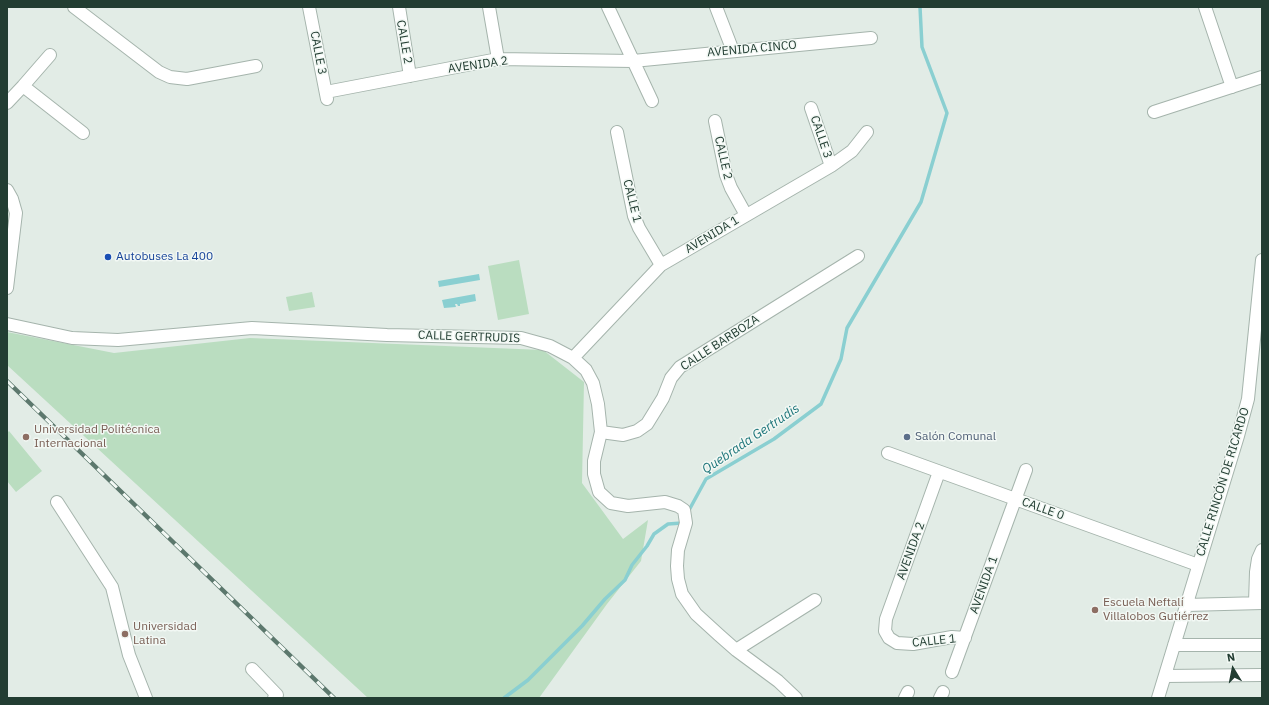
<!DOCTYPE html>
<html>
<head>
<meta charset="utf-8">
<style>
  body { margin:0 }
  #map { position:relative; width:1269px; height:705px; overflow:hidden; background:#e2ece6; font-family:"IBM Plex Sans",sans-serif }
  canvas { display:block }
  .frame { position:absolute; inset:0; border:8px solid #223d32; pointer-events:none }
  .north { position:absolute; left:1213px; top:649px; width:40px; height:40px; -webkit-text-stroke:3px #f2f8f4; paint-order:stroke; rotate:350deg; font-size:11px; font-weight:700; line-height:16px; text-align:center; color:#223d32 }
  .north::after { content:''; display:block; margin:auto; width:14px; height:18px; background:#223d32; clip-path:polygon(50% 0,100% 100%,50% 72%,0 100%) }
</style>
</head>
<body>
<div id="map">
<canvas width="1269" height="705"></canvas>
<div class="frame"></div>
<div class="north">N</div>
</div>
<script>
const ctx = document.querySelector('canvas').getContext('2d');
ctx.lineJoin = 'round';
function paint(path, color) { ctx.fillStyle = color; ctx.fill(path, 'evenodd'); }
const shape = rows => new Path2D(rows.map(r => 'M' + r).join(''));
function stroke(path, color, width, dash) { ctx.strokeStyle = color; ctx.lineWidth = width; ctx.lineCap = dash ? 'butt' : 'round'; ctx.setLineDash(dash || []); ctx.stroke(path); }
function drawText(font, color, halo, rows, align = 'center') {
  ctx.font = font + ' "IBM Plex Sans",sans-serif'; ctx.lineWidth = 3; ctx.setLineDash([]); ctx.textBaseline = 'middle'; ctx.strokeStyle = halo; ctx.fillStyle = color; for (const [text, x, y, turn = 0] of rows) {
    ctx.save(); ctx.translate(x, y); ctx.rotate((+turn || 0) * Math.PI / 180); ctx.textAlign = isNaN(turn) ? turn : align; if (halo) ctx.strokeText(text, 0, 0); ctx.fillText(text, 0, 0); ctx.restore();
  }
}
paint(shape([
  [519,260,529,314,498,320,488,266],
  [312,292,315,307,289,311,286,297],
  [7,332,114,353,250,338,543,350,584,382,582,483,623,539,648,520,641,561,607,604,539,698,368,698,7,365],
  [9,431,42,471,16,492,7,481,7,433]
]), '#baddc0');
paint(shape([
  [479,274,480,280,439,287,438,281],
  [475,294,476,301,460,304,460,306,458,306,457,304,455,304,456,307,444,308,442,300]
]), '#8acfd1');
stroke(shape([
  [688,512,706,479,774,439,821,404,841,359,847,328,921,202,947,113,922,47,920,7],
  [504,698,528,680,582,626,605,599,625,580,632,565,647,546,654,534,668,524,682,523,682,522]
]), '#8acfd1', 3.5);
const minor = shape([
  [74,7,159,72,170,77,187,79,256,66],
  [309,7,327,99],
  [399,7,410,76],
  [489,7,498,59],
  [608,7,652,101],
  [716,7,733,51],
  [1205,7,1232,87],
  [23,86,83,133],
  [326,92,498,59,633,61,871,38],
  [7,103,23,86,50,55],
  [811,108,831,166],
  [1154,112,1262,77],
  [715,121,726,175,731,188,746,215],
  [617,132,634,216,639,228,661,265],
  [7,190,12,199,16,213,7,288],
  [7,324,72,338,118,340,252,328,387,335,521,338,550,346,573,358,586,370,593,383,598,404,601,432,594,461,594,474,599,492,611,503,628,506,665,502,678,506,684,510,686,523,678,550,677,566,678,579,682,594,696,614,719,635,736,650,778,681,796,698],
  [573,358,661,265,831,166,852,151,867,132],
  [601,432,623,435,637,431,647,424,663,398,671,378,680,367,858,256],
  [888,453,1198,565],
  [939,472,886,619,885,631,889,638,897,643,913,644,952,637,965,638],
  [57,502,112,587,129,655,146,698],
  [1255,603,1256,572,1258,559,1262,550],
  [1186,605,1262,603],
  [1174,645,1262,645],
  [736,650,815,600],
  [252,669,277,695,274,698],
  [952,672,1026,470],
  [1165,676,1262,675],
  [905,698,908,692],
  [940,698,943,692],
  [1158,698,1238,436,1248,399,1262,260]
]);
stroke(minor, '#a5b4ac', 14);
stroke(minor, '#fff', 12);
const rail = shape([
  [7,381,334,698]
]);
stroke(rail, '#5c786d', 4.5);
stroke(rail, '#f2f8f4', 3, [9]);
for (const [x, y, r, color] of [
  [108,257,4,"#1a4fb4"],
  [26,437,4,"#8d6e63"],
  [907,437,4,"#5c6f8a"],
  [1095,610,4,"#8d6e63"],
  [125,634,4,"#8d6e63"]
]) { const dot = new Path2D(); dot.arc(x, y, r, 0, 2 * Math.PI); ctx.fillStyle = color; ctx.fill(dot); stroke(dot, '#f2f8f4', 1.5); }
drawText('12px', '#223d32', '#f2f8f4', [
  ["CALLE 2",404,42,80],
  ["AVENIDA CINCO",752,49,-5],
  ["CALLE 3",318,53,79],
  ["AVENIDA 2",478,65,-8],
  ["CALLE 3",821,137,71],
  ["CALLE 2",723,158,77],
  ["CALLE 1",632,201,76],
  ["AVENIDA 1",712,235,-31],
  ["CALLE GERTRUDIS",469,337,2],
  ["CALLE BARBOZA",720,343,-33],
  ["CALLE RINCÓN DE RICARDO",1223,482,-73],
  ["CALLE 0",1043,509,20],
  ["AVENIDA 2",911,551,-70],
  ["AVENIDA 1",984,585,-70],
  ["CALLE 1",934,641,-6]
]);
drawText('12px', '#164399', '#f2f8f4', [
  ["Autobuses La 400",116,257]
], 'left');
drawText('12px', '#785e54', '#f2f8f4', [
  ["Universidad Politécnica",34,430],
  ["Internacional",34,444],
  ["Escuela Neftalí",1103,603],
  ["Villalobos Gutiérrez",1103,617],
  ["Universidad",133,627],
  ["Latina",133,641]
], 'left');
drawText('12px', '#4e5e75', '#f2f8f4', [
  ["Salón Comunal",915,437]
], 'left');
drawText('italic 13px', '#1c7479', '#f2f8f4', [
  ["Quebrada Gertrudis",751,439,-34]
]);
</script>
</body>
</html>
